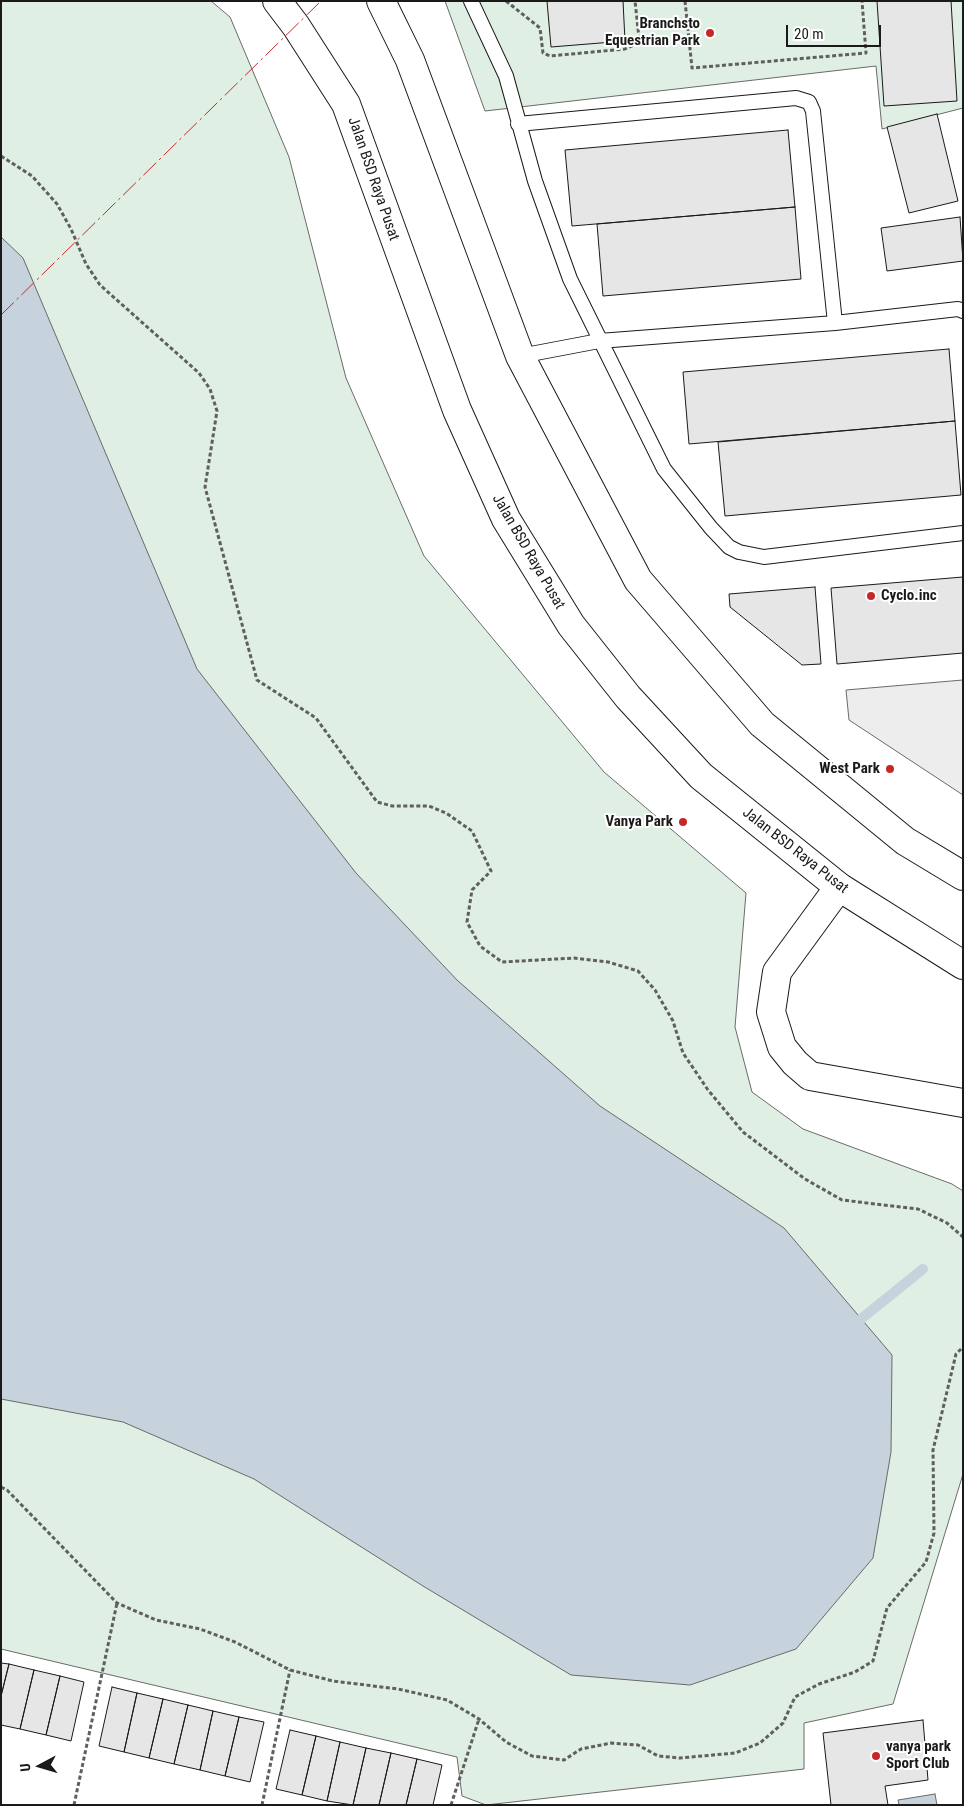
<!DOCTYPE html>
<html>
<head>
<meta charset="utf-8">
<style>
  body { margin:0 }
  #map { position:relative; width:964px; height:1806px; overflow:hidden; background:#fff; font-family:"Roboto Condensed",sans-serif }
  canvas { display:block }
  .frame { position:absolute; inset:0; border:2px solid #1a1a1a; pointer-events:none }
  .north { position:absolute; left:15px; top:1741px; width:50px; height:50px; -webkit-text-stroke:4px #fff; paint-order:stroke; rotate:264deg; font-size:14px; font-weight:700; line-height:20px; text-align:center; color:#1a1a1a }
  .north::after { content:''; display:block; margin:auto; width:18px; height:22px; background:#1a1a1a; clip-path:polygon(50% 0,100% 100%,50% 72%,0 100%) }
  .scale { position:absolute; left:786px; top:25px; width:95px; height:22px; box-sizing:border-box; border:2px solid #1a1a1a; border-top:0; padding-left:6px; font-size:15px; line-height:18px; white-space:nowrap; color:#1a1a1a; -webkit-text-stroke:4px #fff; paint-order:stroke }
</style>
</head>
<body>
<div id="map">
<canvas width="964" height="1806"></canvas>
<div class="frame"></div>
<div class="north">U</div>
<div class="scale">20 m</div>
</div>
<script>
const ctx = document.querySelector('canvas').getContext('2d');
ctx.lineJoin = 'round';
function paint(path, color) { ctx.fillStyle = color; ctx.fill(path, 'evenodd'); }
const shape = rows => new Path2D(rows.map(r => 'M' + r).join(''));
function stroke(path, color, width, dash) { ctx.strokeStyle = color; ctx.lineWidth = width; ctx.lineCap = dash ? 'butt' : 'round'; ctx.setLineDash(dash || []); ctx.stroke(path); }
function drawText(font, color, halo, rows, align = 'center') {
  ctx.font = font + ' "Roboto Condensed",sans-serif'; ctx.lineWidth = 4; ctx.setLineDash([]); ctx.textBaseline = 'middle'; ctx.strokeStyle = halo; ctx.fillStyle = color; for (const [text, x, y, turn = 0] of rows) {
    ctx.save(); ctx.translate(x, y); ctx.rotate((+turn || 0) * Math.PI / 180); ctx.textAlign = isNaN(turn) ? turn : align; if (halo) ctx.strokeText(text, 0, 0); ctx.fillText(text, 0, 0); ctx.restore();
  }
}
const green = shape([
  [1,1,211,1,230,17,289,157,346,378,424,556,604,772,746,893,735,1027,752,1092,803,1129,952,1184,963,1191,963,1474,893,1704,804,1723,804,1769,486,1805,462,1796,457,1757,1,1649,1,1],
  [445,1,963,1,963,108,882,129,876,66,485,111,445,1]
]);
paint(green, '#e0efe3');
stroke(green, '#6a6a6a', 1);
const parking = shape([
  [963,680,963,795,849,720,846,690,963,680]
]);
paint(parking, '#ededed');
stroke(parking, '#6a6a6a', 1);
const water = shape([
  [1,237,23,258,197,669,356,873,457,980,600,1106,784,1228,892,1355,891,1452,873,1558,796,1649,690,1685,571,1675,423,1586,254,1479,123,1422,1,1399,1,237],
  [935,1794,937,1805,899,1805,898,1800,935,1794]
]);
paint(water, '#c6d2dc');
stroke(water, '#6a6a6a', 1);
stroke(shape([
  [861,1319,923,1269]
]), '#c6d2dc', 10);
const building = shape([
  [547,1,623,1,625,41,551,47,547,1],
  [877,1,951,1,957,101,884,106,877,1],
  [937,114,958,201,909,213,887,127,937,114],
  [788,130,795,207,572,226,565,150,788,130],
  [795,207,801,279,603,296,597,224,795,207],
  [960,217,963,261,887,271,881,228,960,217],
  [949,349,955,421,689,444,683,372,949,349],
  [955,421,961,495,725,516,718,442,955,421],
  [963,577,963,653,837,664,831,588,963,577],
  [815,587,821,664,802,665,730,607,729,594,815,587],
  [1,1663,9,1664,1,1696,1,1663],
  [9,1664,34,1670,20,1729,1,1725,1,1696,9,1664],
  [34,1670,60,1676,46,1735,20,1729,34,1670],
  [60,1676,84,1682,71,1741,46,1735,60,1676],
  [112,1687,137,1693,124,1752,99,1746,112,1687],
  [137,1693,163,1699,149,1758,124,1752,137,1693],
  [163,1699,188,1705,174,1764,149,1758,163,1699],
  [188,1705,213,1711,200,1770,174,1764,188,1705],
  [213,1711,239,1717,225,1776,200,1770,213,1711],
  [239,1717,264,1722,250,1782,225,1776,239,1717],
  [923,1720,928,1780,885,1786,888,1805,831,1805,823,1733,923,1720],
  [290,1730,316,1736,302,1795,276,1789,290,1730],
  [316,1736,340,1742,327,1801,302,1795,316,1736],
  [340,1742,366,1748,353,1805,327,1801,340,1742],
  [366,1748,391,1753,379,1805,353,1805,366,1748],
  [391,1753,417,1759,406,1805,379,1805,391,1753],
  [417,1759,442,1765,433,1805,406,1805,417,1759]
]);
paint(building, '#e6e6e6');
stroke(building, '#1a1a1a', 1);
const lane = shape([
  [471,1,506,76,535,181,570,279,664,469,711,528,729,547,739,552,764,557,963,533],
  [518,124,796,98,809,102,813,111,835,323],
  [520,356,599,341,835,323,958,309,963,311]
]);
const street = shape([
  [839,887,777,972,771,1012,782,1047,795,1063,810,1076,963,1103]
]);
const secondary = shape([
  [277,1,296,26,346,104,457,410,506,519,571,625,628,697,701,776,839,887,963,965],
  [381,1,410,60,520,356,638,580,762,724,905,841,963,876]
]);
stroke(lane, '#1a1a1a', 16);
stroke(street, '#1a1a1a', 30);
stroke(secondary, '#1a1a1a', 30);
stroke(shape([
  [506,1,540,28,543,53,550,56,625,49,634,45,639,38,635,1],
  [685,1,692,68,866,53,862,1],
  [1,156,32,176,57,204,71,229,86,264,100,285,199,373,210,389,217,411,205,487,257,680,316,718,377,802,392,806,429,806,446,813,472,831,491,871,472,890,467,922,480,946,502,962,574,958,608,962,638,971,655,990,673,1021,683,1053,708,1090,743,1132,805,1179,842,1200,918,1209,947,1223,963,1237],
  [1,1487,7,1490,117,1603,156,1620,200,1629,235,1642,290,1670,333,1681,398,1689,447,1700,479,1719,506,1742,532,1756,564,1760,581,1749,611,1743,638,1745,658,1756,680,1758,735,1753,760,1743,783,1723,795,1697,819,1684,855,1672,873,1661,887,1608,926,1562,934,1533,933,1450,956,1354,963,1347],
  [74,1805,117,1603],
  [262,1805,290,1670],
  [451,1805,479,1719]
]), '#5f5f5f', 3, [4, 2.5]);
stroke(lane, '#fff', 14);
stroke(street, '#fff', 28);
stroke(secondary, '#fff', 28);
stroke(shape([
  [1,315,321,1]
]), '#c62828', 1, [18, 4, 2.5, 4]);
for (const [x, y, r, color] of [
  [710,33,5,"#c62828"],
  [871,596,5,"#c62828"],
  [890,769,5,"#c62828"],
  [683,822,5,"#c62828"],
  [876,1756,5,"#c62828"]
]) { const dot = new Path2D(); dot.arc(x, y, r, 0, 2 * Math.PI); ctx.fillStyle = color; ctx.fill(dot); stroke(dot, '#fff', 2); }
drawText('bold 15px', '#1a1a1a', '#fff', [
  ["Branchsto",700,24],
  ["Equestrian Park",700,41],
  ["Cyclo.inc",881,596,"left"],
  ["West Park",880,769],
  ["Vanya Park",673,822],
  ["vanya park",886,1747,"left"],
  ["Sport Club",886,1764,"left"]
], 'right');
drawText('15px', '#1a1a1a', '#fff', [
  ["Jalan BSD Raya Pusat",373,179,71],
  ["Jalan BSD Raya Pusat",528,552,60],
  ["Jalan BSD Raya Pusat",795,851,38]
]);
</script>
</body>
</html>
